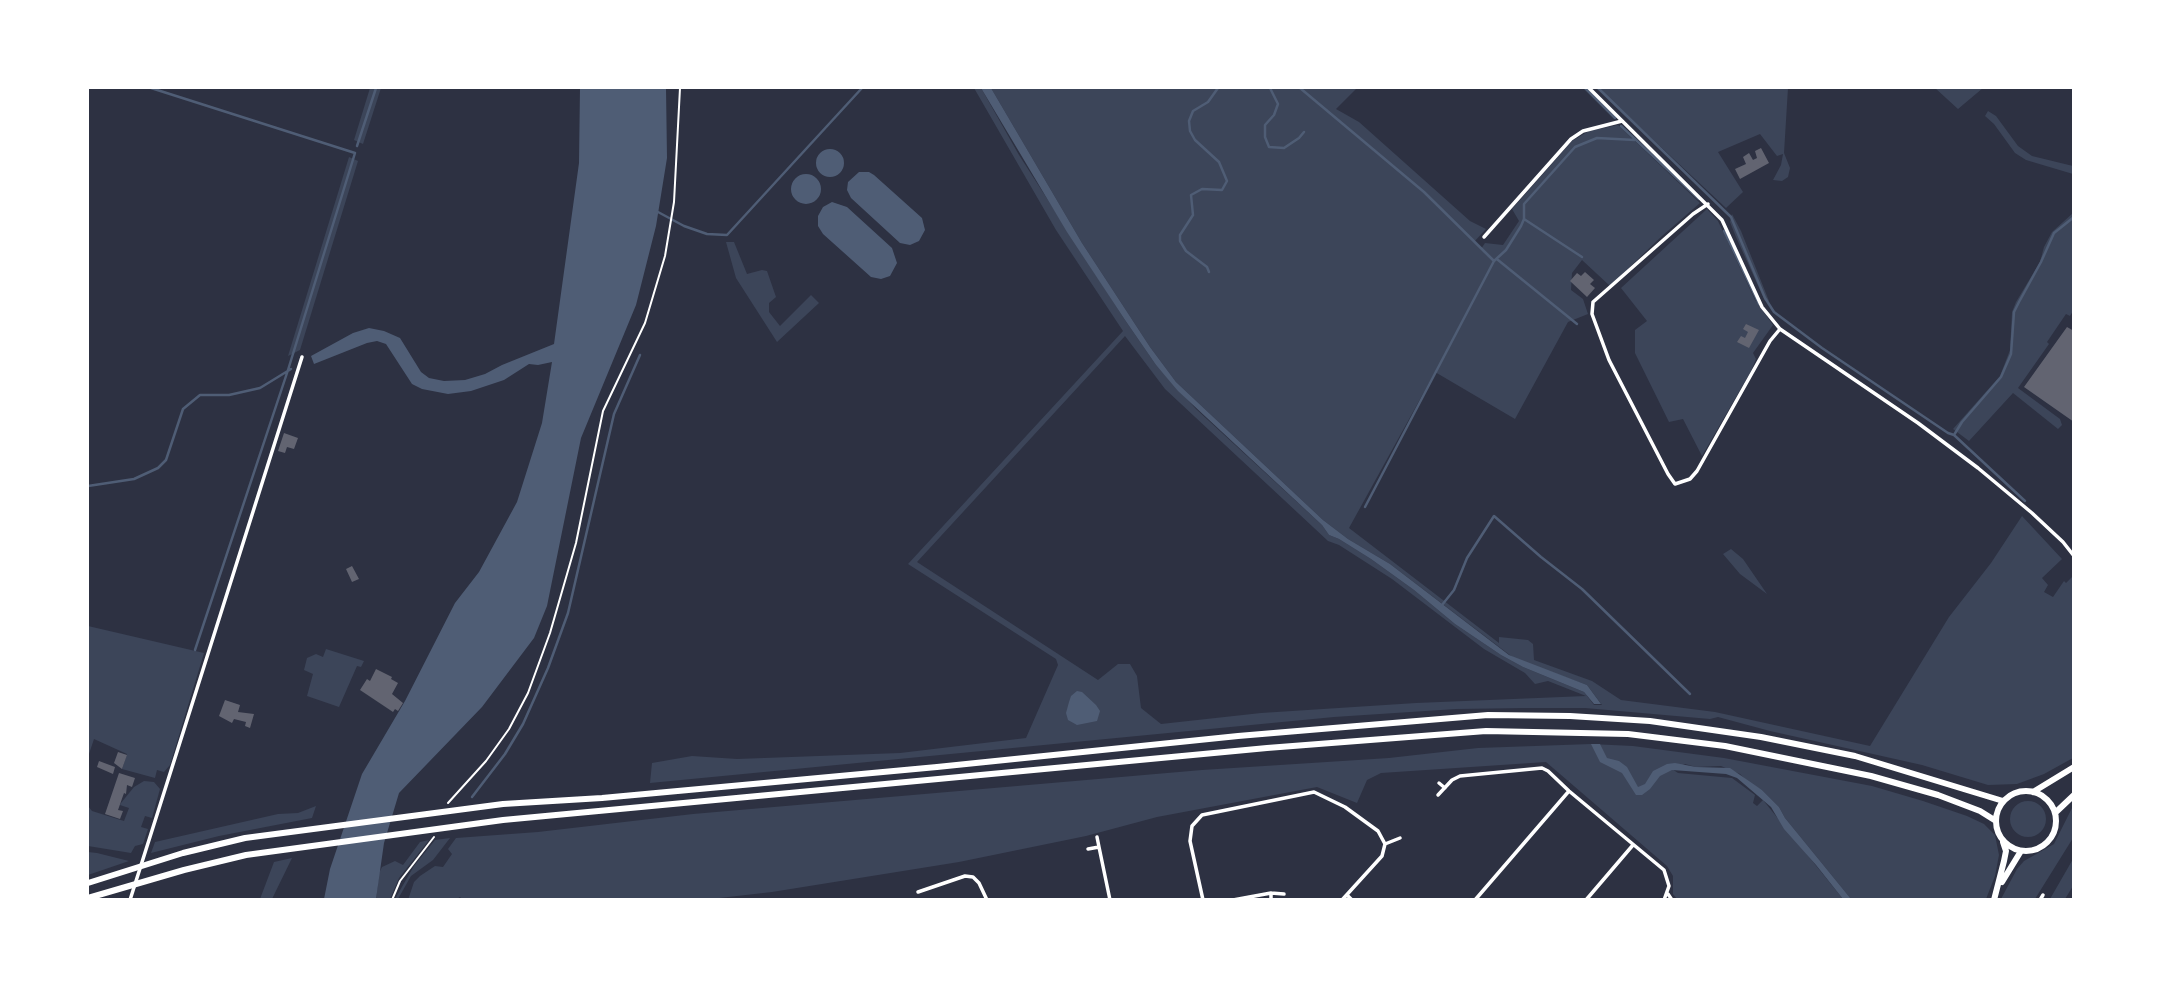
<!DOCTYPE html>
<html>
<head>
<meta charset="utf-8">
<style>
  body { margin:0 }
  #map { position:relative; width:2161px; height:987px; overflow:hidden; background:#2d3142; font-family:"Archivo Narrow",sans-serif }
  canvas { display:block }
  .frame { position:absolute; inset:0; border:89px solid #fff; pointer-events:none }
</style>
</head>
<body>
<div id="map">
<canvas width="2161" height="987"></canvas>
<div class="frame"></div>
</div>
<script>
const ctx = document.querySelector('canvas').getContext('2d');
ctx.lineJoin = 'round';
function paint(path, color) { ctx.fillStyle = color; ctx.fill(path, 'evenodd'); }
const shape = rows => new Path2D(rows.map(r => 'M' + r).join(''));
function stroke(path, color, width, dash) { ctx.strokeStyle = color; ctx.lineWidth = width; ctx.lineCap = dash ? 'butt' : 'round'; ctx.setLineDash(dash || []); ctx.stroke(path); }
paint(shape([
  [370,88,381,88,363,144,354,140],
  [974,88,981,88,1019,155,1125,320,1156,365,1196,409,1322,525,1329,535,1339,539,1371,559,1414,590,1455,624,1501,655,1523,667,1584,692,1594,705,1602,705,1587,685,1515,659,1390,564,1348,539,1323,520,1176,382,1150,347,1082,243,991,88,1357,88,1336,109,1359,122,1470,221,1486,229,1474,242,1481,249,1485,243,1503,245,1519,221,1512,209,1572,141,1589,131,1618,125,1700,203,1662,236,1610,286,1582,260,1572,273,1571,290,1583,299,1588,314,1568,322,1515,419,1435,372,1349,528,1499,643,1499,637,1528,640,1533,644,1534,660,1592,681,1621,700,1715,712,1870,746,1949,617,1991,563,2022,516,2062,559,2042,578,2048,585,2044,592,2053,597,2064,581,2066,583,2073,576,2073,758,2044,774,2017,784,1988,785,1922,765,1770,731,1718,717,1710,719,1585,708,1525,708,1456,709,1334,717,650,783,652,763,692,756,737,759,900,753,1026,738,1058,665,1056,659,908,564,1123,331,1056,230],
  [1125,336,1165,389,1328,541,1339,545,1392,579,1484,649,1525,673,1535,684,1548,681,1586,696,1416,703,1261,713,1161,724,1141,708,1137,676,1130,664,1118,664,1098,680,917,562],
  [1598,88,1788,88,1784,153,1790,168,1788,177,1782,181,1773,180,1781,165,1783,154,1777,156,1760,134,1718,152,1743,192,1726,208],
  [1935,88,1983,88,1958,109],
  [1988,111,1996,116,2018,146,2032,156,2073,166,2073,174,2026,160,2015,153,1994,124,1985,116],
  [349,157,358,161,300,350,288,356],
  [1707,209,1718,221,1755,300,1773,325,1753,353,1756,359,1751,371,1702,456,1683,419,1669,422,1635,353,1635,330,1647,321,1621,288],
  [2073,213,2073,311,2070,316,2066,314,2047,342,2049,344,2018,388,2060,419,2062,425,2058,429,2013,393,1969,441,1953,429,2000,376,2010,350,2012,312,2016,302,2040,262,2044,247,2052,232],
  [1732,214,1741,231,1769,301,1765,301,1736,237,1730,222],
  [726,242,734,242,747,274,762,270,767,271,776,297,769,303,769,312,780,326,811,295,819,303,777,342,736,278],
  [1731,549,1743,559,1767,594,1740,574,1723,554],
  [88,626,204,653,170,765,164,772,157,770,155,778,122,769,127,754,94,739,88,757],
  [326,649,364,661,361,667,357,666,339,707,307,696,313,674,304,670,307,658,316,654,323,657],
  [1591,744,1633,746,1724,758,1872,786,1923,801,1967,816,1984,824,1995,835,1999,855,1995,876,1986,899,1851,899,1785,818,1779,807,1762,790,1749,783,1740,774,1721,766,1696,767,1685,764,1672,769,1678,773,1732,778,1755,795,1753,803,1757,806,1763,800,1843,899,1677,899,1673,894,1673,876,1667,866,1546,762,1381,773,1367,780,1357,803,1317,787,1157,817,1086,836,959,862,772,892,702,900,463,900,460,897,455,900,408,900,414,882,420,876,435,866,443,867,452,854,448,849,456,838,538,832,693,814,1202,770,1389,758,1478,748],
  [144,781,154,782,160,789,152,818,145,816,141,827,148,829,143,844,135,846,131,853,88,846,88,806,92,811,124,821,129,808,120,805,121,803,134,787],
  '2010 819a18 18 0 1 1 36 0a18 18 0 1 1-36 0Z',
  [316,806,312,818,219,836,151,853,155,842,278,814,298,813],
  [2073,806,2073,838,2035,899,2001,899,2017,869,2024,861,2054,844],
  [450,838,433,860,411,876,398,899,395,899,414,866,435,840],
  [429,840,399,878,390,899,376,900,379,873,382,867,395,861,403,865,420,842],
  [88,852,97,853,129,861,88,875],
  [292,858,272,899,260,899,274,862],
  [2073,859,2073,886,2065,899,2050,899]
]), '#3c4559');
paint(shape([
  [580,88,666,88,667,158,656,226,636,305,581,438,547,606,534,638,482,707,399,793,384,843,376,899,324,899,330,869,362,774,405,701,455,603,479,572,517,502,542,423,552,362,538,365,529,364,504,380,471,391,448,394,422,389,412,384,386,344,377,341,367,343,314,364,311,356,353,333,369,328,384,331,400,338,421,372,429,378,444,381,465,380,485,374,502,365,554,344,579,163],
  [981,88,991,88,1082,243,1150,347,1176,382,1323,520,1348,539,1390,564,1509,655,1587,685,1601,704,1594,704,1584,692,1523,667,1501,655,1455,624,1414,590,1371,559,1339,539,1329,535,1322,525,1178,391,1156,365,1125,320,1067,232],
  '816 163a14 14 0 1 1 28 0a14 14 0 1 1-28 0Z',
  [859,172,869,172,874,175,922,218,925,230,919,241,910,245,900,243,851,198,847,190,848,182],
  '791 189a15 15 0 1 1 30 0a15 15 0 1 1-30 0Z',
  [832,202,847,207,892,248,897,263,890,276,881,279,871,277,823,234,818,226,818,216,823,207],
  [1077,691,1082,692,1096,705,1100,711,1097,721,1077,725,1068,720,1066,713,1069,702,1071,696],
  [1591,744,1600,744,1607,758,1619,761,1627,767,1638,787,1645,784,1653,771,1667,764,1675,763,1696,767,1730,768,1762,790,1779,807,1785,818,1851,899,1843,899,1816,865,1784,829,1771,807,1737,778,1726,774,1672,770,1660,776,1650,789,1642,795,1636,795,1622,773,1600,762]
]), '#4f5d75');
stroke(shape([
  [151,88,355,153,288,370,195,650],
  [1270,88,1278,104,1274,115,1265,125,1265,137,1269,147,1284,148,1299,138,1304,132],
  [1300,88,1424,192,1494,261],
  [1585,88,1615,118],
  [1598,88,1731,217,1765,298,1774,312,1822,348,1948,433,1954,435,1962,422,2001,377,2011,354,2014,312,2019,302,2041,262,2054,233,2074,217],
  [1621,126,1699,199],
  [357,146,376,88],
  [658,212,684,226,707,234,727,235,862,88],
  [1524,219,1582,257],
  [1724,231,1759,304],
  [1498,260,1577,324],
  [1209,272,1207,267,1186,251,1180,241,1180,235,1193,215,1191,195,1202,189,1222,190,1227,181,1219,162,1195,140,1190,131,1189,121,1193,111,1208,102,1218,88],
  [1954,435,2025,501],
  [88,486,134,479,158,468,166,460,183,409,200,395,229,395,260,388,291,369],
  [1365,507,1494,261,1506,250,1521,226,1524,219,1524,204,1575,147,1597,138,1635,140],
  [1442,605,1454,590,1467,558,1494,516,1541,557,1582,589,1690,694],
  [472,797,505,754,523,724,548,668,568,613,614,414,640,355]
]), '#4f5d75', 2.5);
paint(shape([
  [1761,148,1769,163,1740,179,1735,169,1746,164,1743,157,1749,153,1753,160,1757,158,1755,151],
  [1585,272,1594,280,1590,284,1595,288,1587,297,1570,281,1577,273,1581,276],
  [1746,324,1759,330,1749,348,1737,342,1741,336,1745,338,1748,332,1743,329],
  [2067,327,2074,331,2074,422,2024,387],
  [284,433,298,438,294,449,287,447,285,453,278,451],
  [352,566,359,579,352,582,346,569],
  [376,669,392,677,391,679,398,683,392,694,403,703,398,711,395,709,393,712,360,690,367,679,370,681],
  [225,700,240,705,238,712,254,714,250,728,245,726,246,722,234,719,232,723,219,716],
  [118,752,127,755,122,769,114,763],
  [99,761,115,767,113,774,97,767],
  [119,773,135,778,132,787,127,785,126,794,124,793,118,810,123,811,120,819,105,814]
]), '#626471');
stroke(shape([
  [448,803,486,761,509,729,528,693,550,633,576,543,603,411,645,323,665,256,674,202,680,88],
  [392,900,400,881,434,837]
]), '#fff', 2);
stroke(shape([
  [1589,88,1722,220,1762,307,1780,329,1918,423,1978,468,2032,513,2063,542,2074,556],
  [1708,204,1693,214,1593,302,1592,314,1609,360,1668,474,1675,484,1690,479,1697,471,1770,341,1780,329],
  [1484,237,1571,139,1583,131,1622,121],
  [1439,783,1445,788],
  [1438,795,1452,780,1460,776,1542,768,1548,771,1569,791,1664,870,1669,886,1664,900],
  [1097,837,1099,847],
  [1385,844,1400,838],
  [1088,849,1099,847,1110,900],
  [918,892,965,876,973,877,979,883,987,900],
  [1271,893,1284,894],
  [1668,894,1672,900],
  [1347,895,1352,900],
  [130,900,302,357],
  [1203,900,1190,841,1192,826,1202,815,1314,792,1345,807,1378,831,1385,844,1382,856,1342,900],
  [1233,900,1271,893,1271,900],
  [1475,900,1569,791],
  [1586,900,1633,845],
  [2040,900,2043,895]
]), '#fff', 3.5);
stroke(shape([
  '1996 821a30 30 0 1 1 60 0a30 30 0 1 1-60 0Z',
  [2033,792,2074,767],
  [2055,813,2074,795],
  [2002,882,2021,851],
  [88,883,183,853,245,838,503,804,602,798,937,767,1238,736,1488,715,1570,716,1650,721,1761,737,1855,756,2003,801],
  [88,898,184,870,246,855,503,820,1267,748,1486,731,1628,734,1725,746,1871,776,1938,795,1980,811,1996,821],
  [1994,900,2004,861,2006,851,2003,842]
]), '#fff', 6);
</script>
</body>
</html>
